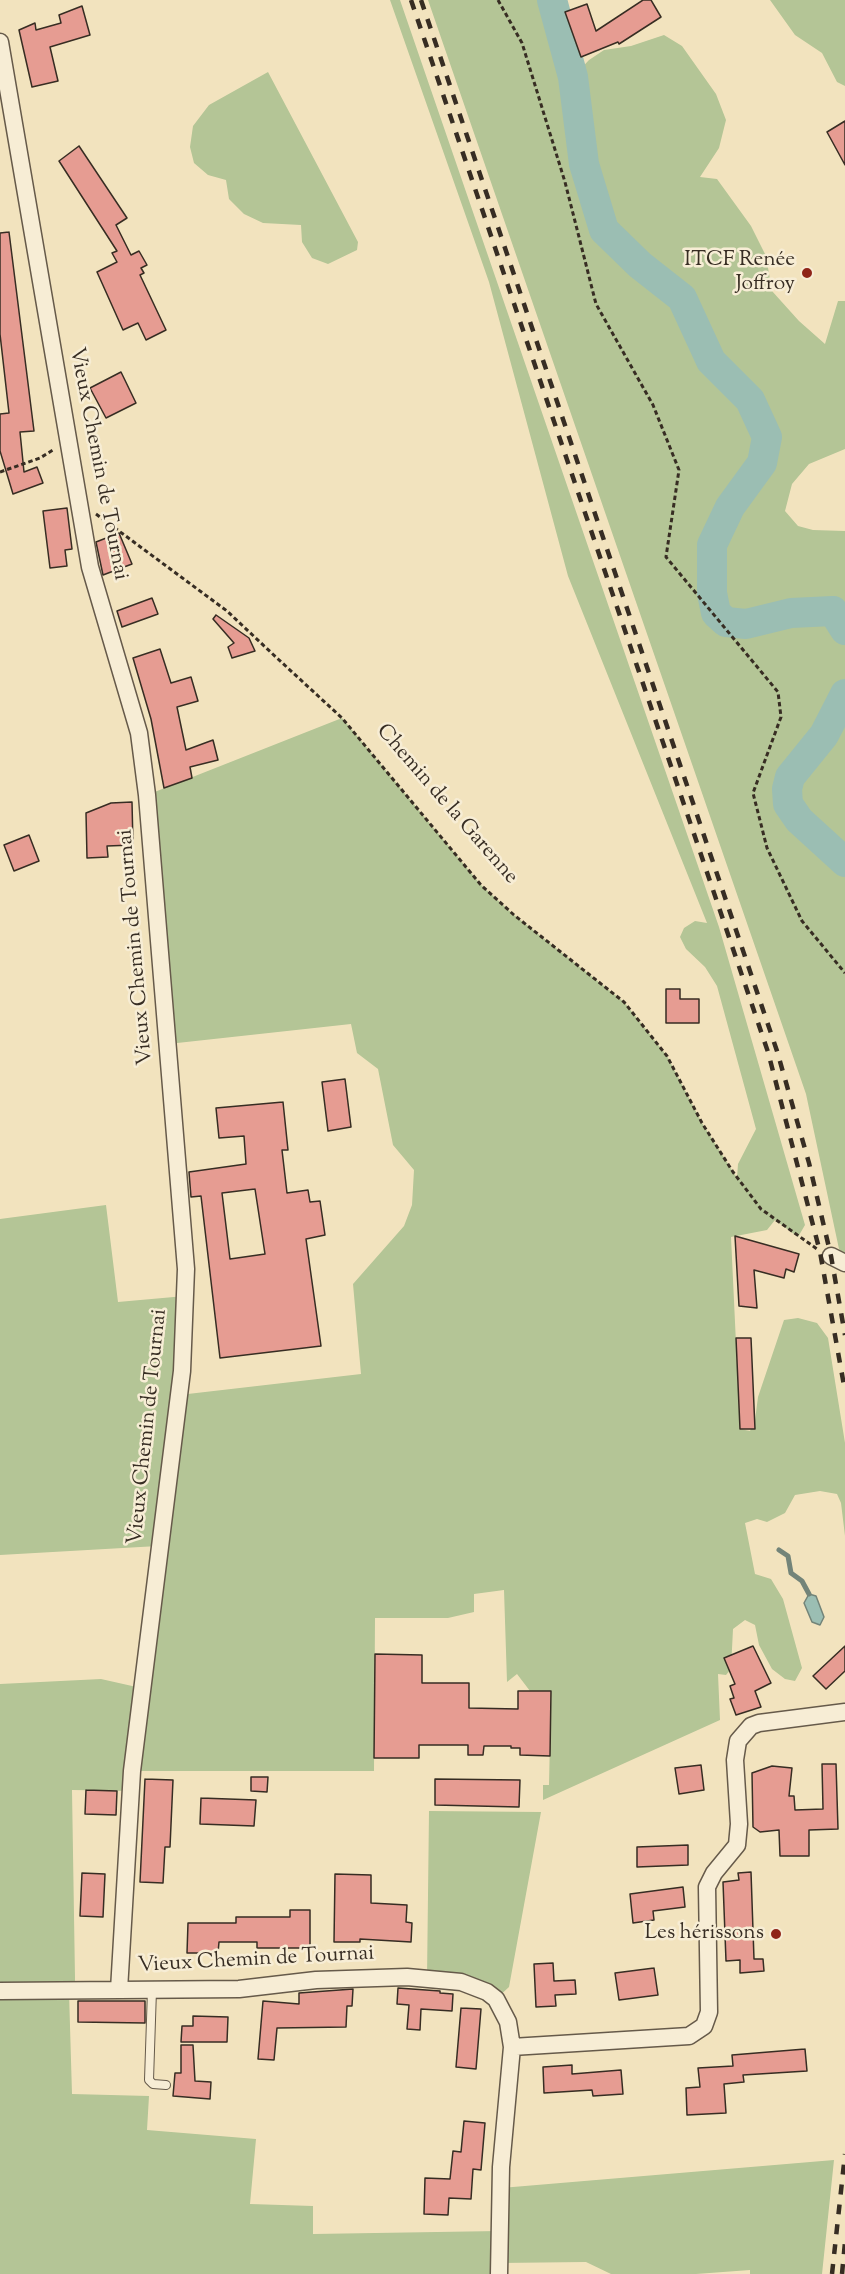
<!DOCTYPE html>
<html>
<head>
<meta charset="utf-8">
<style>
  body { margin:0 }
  canvas { display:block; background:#f2e3be }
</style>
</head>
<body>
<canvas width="845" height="2274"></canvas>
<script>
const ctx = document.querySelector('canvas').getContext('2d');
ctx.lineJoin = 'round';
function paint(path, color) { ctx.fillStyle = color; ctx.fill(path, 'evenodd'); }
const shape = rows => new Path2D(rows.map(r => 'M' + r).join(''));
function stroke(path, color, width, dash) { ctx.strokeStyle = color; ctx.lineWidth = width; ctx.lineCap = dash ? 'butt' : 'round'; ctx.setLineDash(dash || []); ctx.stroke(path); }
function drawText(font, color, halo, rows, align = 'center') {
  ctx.font = font + ' "Sorts Mill Goudy",serif'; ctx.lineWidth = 5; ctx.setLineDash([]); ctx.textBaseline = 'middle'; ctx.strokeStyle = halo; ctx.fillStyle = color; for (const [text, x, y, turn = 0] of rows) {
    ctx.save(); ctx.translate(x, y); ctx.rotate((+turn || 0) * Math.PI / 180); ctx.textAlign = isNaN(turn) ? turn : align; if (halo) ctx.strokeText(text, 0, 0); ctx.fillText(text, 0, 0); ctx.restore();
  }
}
paint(shape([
  [390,0,400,0,719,927,805,1225,798,1237,775,1220,767,1230,731,1237,740,1429,750,1431,755,1420,758,1397,784,1320,798,1318,817,1323,828,1338,845,1443,845,1536,841,1503,837,1494,820,1491,795,1495,785,1513,767,1522,757,1519,745,1523,755,1574,771,1579,783,1599,802,1668,795,1681,785,1679,772,1669,759,1645,755,1625,745,1620,733,1629,731,1669,726,1675,718,1674,720,1720,543,1800,543,1785,549,1785,551,1692,530,1691,517,1674,507,1682,504,1590,474,1594,474,1612,448,1618,375,1618,374,1771,133,1771,131,1791,72,1790,75,1978,75,1991,69,1992,72,2094,149,2096,147,2130,256,2139,250,2204,313,2206,313,2234,499,2231,501,2188,834,2160,822,2274,750,2274,750,2270,696,2274,611,2274,586,2262,499,2263,499,2274,0,2274,0,1684,101,1679,141,1688,158,1546,0,1555,0,1219,106,1205,118,1302,185,1296,179,1395,361,1374,353,1284,404,1226,412,1205,414,1170,393,1145,378,1069,357,1053,351,1024,168,1044,147,795,342,718,481,885,514,915,624,1002,667,1056,702,1123,737,1178,738,1164,756,1129,717,986,705,967,686,949,680,937,684,928,695,921,707,923,568,576,489,282],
  [428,0,552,0,574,76,589,60,604,50,631,46,664,35,682,46,716,94,726,120,719,148,700,177,717,179,751,226,766,256,772,291,799,321,825,344,838,301,845,301,845,449,809,464,792,484,785,511,798,526,813,530,845,531,845,1255,839,1249,806,1094],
  [770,0,845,0,845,86,837,82,822,53,795,35],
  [268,72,358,242,357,250,328,264,312,258,302,242,301,225,263,223,244,214,229,199,226,180,208,175,194,163,190,147,193,126,209,105],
  [429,1811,541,1812,509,1987,496,1999,427,1978]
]), '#b4c596');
const water = shape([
  [809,1594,816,1596,824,1617,820,1625,812,1622,804,1603,809,1594]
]);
paint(water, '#9bbeb3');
stroke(water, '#738479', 1.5);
stroke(shape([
  [779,1550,788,1556,791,1573,802,1581,809,1594]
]), '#738479', 5);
stroke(shape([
  [552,0,573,77,584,164,604,230,640,265,682,298,711,361,750,400,767,437,762,463,730,507,712,545,712,593,716,613,726,622,746,624,791,613,833,611,845,630],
  [845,694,824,735,790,777,787,789,788,804,799,820,845,862]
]), '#9bbeb3', 30);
const building = shape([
  [643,0,651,0,661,17,619,44,618,42,581,57,565,12,587,4,596,31,643,0],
  [82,6,90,35,50,47,58,81,32,87,19,30,35,23,36,30,61,23,59,15,82,6],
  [845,121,845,165,827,132,845,121],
  [79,146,127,218,116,225,131,255,139,251,147,265,141,268,144,273,140,275,166,330,146,340,138,323,123,330,97,272,117,262,112,253,117,251,59,161,79,146],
  [9,232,34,431,20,432,24,472,37,467,43,483,13,494,0,451,0,414,9,413,0,334,0,233,9,232],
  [121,372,136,403,106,418,90,388,121,372],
  [67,508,72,549,65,550,67,566,50,568,43,511,67,508],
  [119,533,132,564,103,575,96,542,119,533],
  [152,598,158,614,122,627,117,611,152,598],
  [216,615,249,638,255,651,232,658,228,647,234,643,213,619,216,615],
  [160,649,171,683,191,677,198,701,177,707,186,750,213,740,218,760,190,767,192,778,164,788,151,719,133,658,160,649],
  [132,802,133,845,107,846,108,857,87,858,86,813,111,803,132,802],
  [29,835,39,861,14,871,4,845,29,835],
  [666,989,680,989,680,999,699,999,699,1023,666,1023,666,989],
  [345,1079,351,1127,328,1131,322,1082,345,1079],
  [283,1102,288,1150,282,1150,287,1193,308,1190,310,1202,320,1201,325,1235,306,1239,321,1346,220,1358,201,1196,191,1197,189,1172,246,1164,244,1136,219,1138,216,1108,283,1102],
  [255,1189,265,1254,230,1259,222,1193,255,1189],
  [735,1236,799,1254,794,1272,786,1269,784,1278,754,1270,757,1308,739,1306,735,1236],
  [736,1338,751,1338,755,1429,740,1429,736,1338],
  [753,1646,771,1683,755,1691,761,1707,736,1715,730,1699,734,1698,730,1686,735,1684,724,1658,753,1646],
  [845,1646,845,1671,826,1689,813,1676,845,1646],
  [375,1654,422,1655,422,1683,469,1683,469,1708,518,1709,518,1691,551,1691,550,1756,520,1755,520,1748,511,1748,511,1746,484,1746,483,1755,468,1755,468,1745,419,1745,419,1758,374,1758,375,1654],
  [822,1764,836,1764,838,1829,809,1830,809,1856,780,1856,779,1830,760,1832,753,1827,752,1773,772,1766,792,1768,789,1796,794,1796,795,1810,823,1809,822,1764],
  [701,1765,704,1790,679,1794,675,1768,701,1765],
  [251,1777,268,1777,267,1792,251,1791,251,1777],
  [145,1779,173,1780,170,1847,165,1847,163,1883,140,1882,145,1779],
  [435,1779,520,1780,519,1807,435,1805,435,1779],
  [86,1790,117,1791,116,1815,85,1814,86,1790],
  [201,1798,256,1800,254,1826,200,1824,201,1798],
  [688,1845,688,1865,637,1867,637,1847,688,1845],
  [751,1872,754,1959,763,1959,764,1971,740,1973,740,1960,726,1961,723,1882,739,1880,738,1873,751,1872],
  [82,1873,105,1874,103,1917,80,1916,82,1873],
  [335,1874,371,1875,371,1903,407,1905,406,1922,412,1923,411,1942,360,1939,360,1942,334,1942,335,1874],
  [683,1887,685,1907,653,1911,654,1920,633,1923,630,1894,683,1887],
  [290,1910,310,1910,310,1948,257,1948,257,1942,219,1942,218,1953,187,1953,188,1923,236,1923,236,1917,290,1917,290,1910],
  [553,1963,554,1981,575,1980,576,1994,555,1995,556,2006,536,2007,534,1964,553,1963],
  [654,1968,658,1995,619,2000,615,1973,654,1968],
  [398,1988,440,1991,440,1993,453,1994,452,2011,421,2009,420,2030,407,2029,409,2005,397,2004,398,1988],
  [353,1989,352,2006,347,2006,346,2027,277,2028,274,2060,258,2059,263,2001,299,2004,299,1993,353,1989],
  [78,2001,145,2001,145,2023,78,2022,78,2001],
  [461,2008,481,2009,476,2069,456,2067,461,2008],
  [193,2016,228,2017,227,2042,181,2042,182,2026,193,2026,193,2016],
  [181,2045,193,2045,195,2081,211,2082,210,2099,173,2096,175,2073,181,2073,181,2045],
  [805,2049,807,2071,743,2075,744,2082,724,2084,726,2113,687,2115,686,2088,700,2087,698,2068,733,2066,732,2055,805,2049],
  [572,2065,572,2074,621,2070,623,2094,593,2096,592,2090,544,2093,543,2067,572,2065],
  [464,2121,485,2123,481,2170,473,2169,471,2199,449,2198,448,2215,424,2214,425,2178,450,2179,453,2151,461,2152,464,2121]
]);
paint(building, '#e69c92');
stroke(building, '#372d23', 1.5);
const lane = shape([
  [152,1990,149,2080,153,2084,166,2085]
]);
const street = shape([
  [0,42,90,567,139,733,147,795,186,1269,182,1371,132,1771,119,1990],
  [831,1256,845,1263],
  [0,1991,239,1989,316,1980,407,1977,461,1982,487,1992,496,1999,508,2022,512,2047,501,2167,499,2274],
  [512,2047,689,2036,704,2026,709,2012,707,1887,714,1873,737,1845,739,1824,735,1760,738,1741,751,1726,759,1723,845,1712]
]);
stroke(lane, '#665a4a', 10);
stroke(street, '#665a4a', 19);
stroke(shape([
  [498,0,522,43,565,182,596,304,653,405,679,470,666,557,778,692,781,717,753,793,767,848,802,921,845,973],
  [0,472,40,458,53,450],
  [96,514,227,611,278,659,342,718,481,885,514,915,624,1002,667,1056,702,1123,733,1172,761,1209,817,1249]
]), '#372d23', 3, [4.5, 3]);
stroke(lane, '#f7edd5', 8);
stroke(street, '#f7edd5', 16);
stroke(shape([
  [411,0,768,1052,820,1252,845,1391],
  [421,0,777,1051,809,1163,831,1256,845,1335],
  [832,2274,845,2154],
  [842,2274,845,2242]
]), '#372d23', 4.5, [10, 10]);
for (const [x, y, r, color] of [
  [807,273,6,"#8f2418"],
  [776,1934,6,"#8f2418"]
]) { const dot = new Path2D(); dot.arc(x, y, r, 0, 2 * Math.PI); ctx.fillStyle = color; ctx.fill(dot); stroke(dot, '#f7edd5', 2); }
drawText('21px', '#372d23', '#f7edd5', [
  ["ITCF Renée",795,261],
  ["Joffroy",795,285],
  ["Les hérissons",764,1934]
], 'right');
drawText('21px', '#372d23', '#f7edd5', [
  ["Vieux Chemin de Tournai",97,464,79],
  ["Chemin de la Garenne",446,805,49],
  ["Vieux Chemin de Tournai",137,947,-95],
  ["Vieux Chemin de Tournai",149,1427,-84],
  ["Vieux Chemin de Tournai",256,1961,-3]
]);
</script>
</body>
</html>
